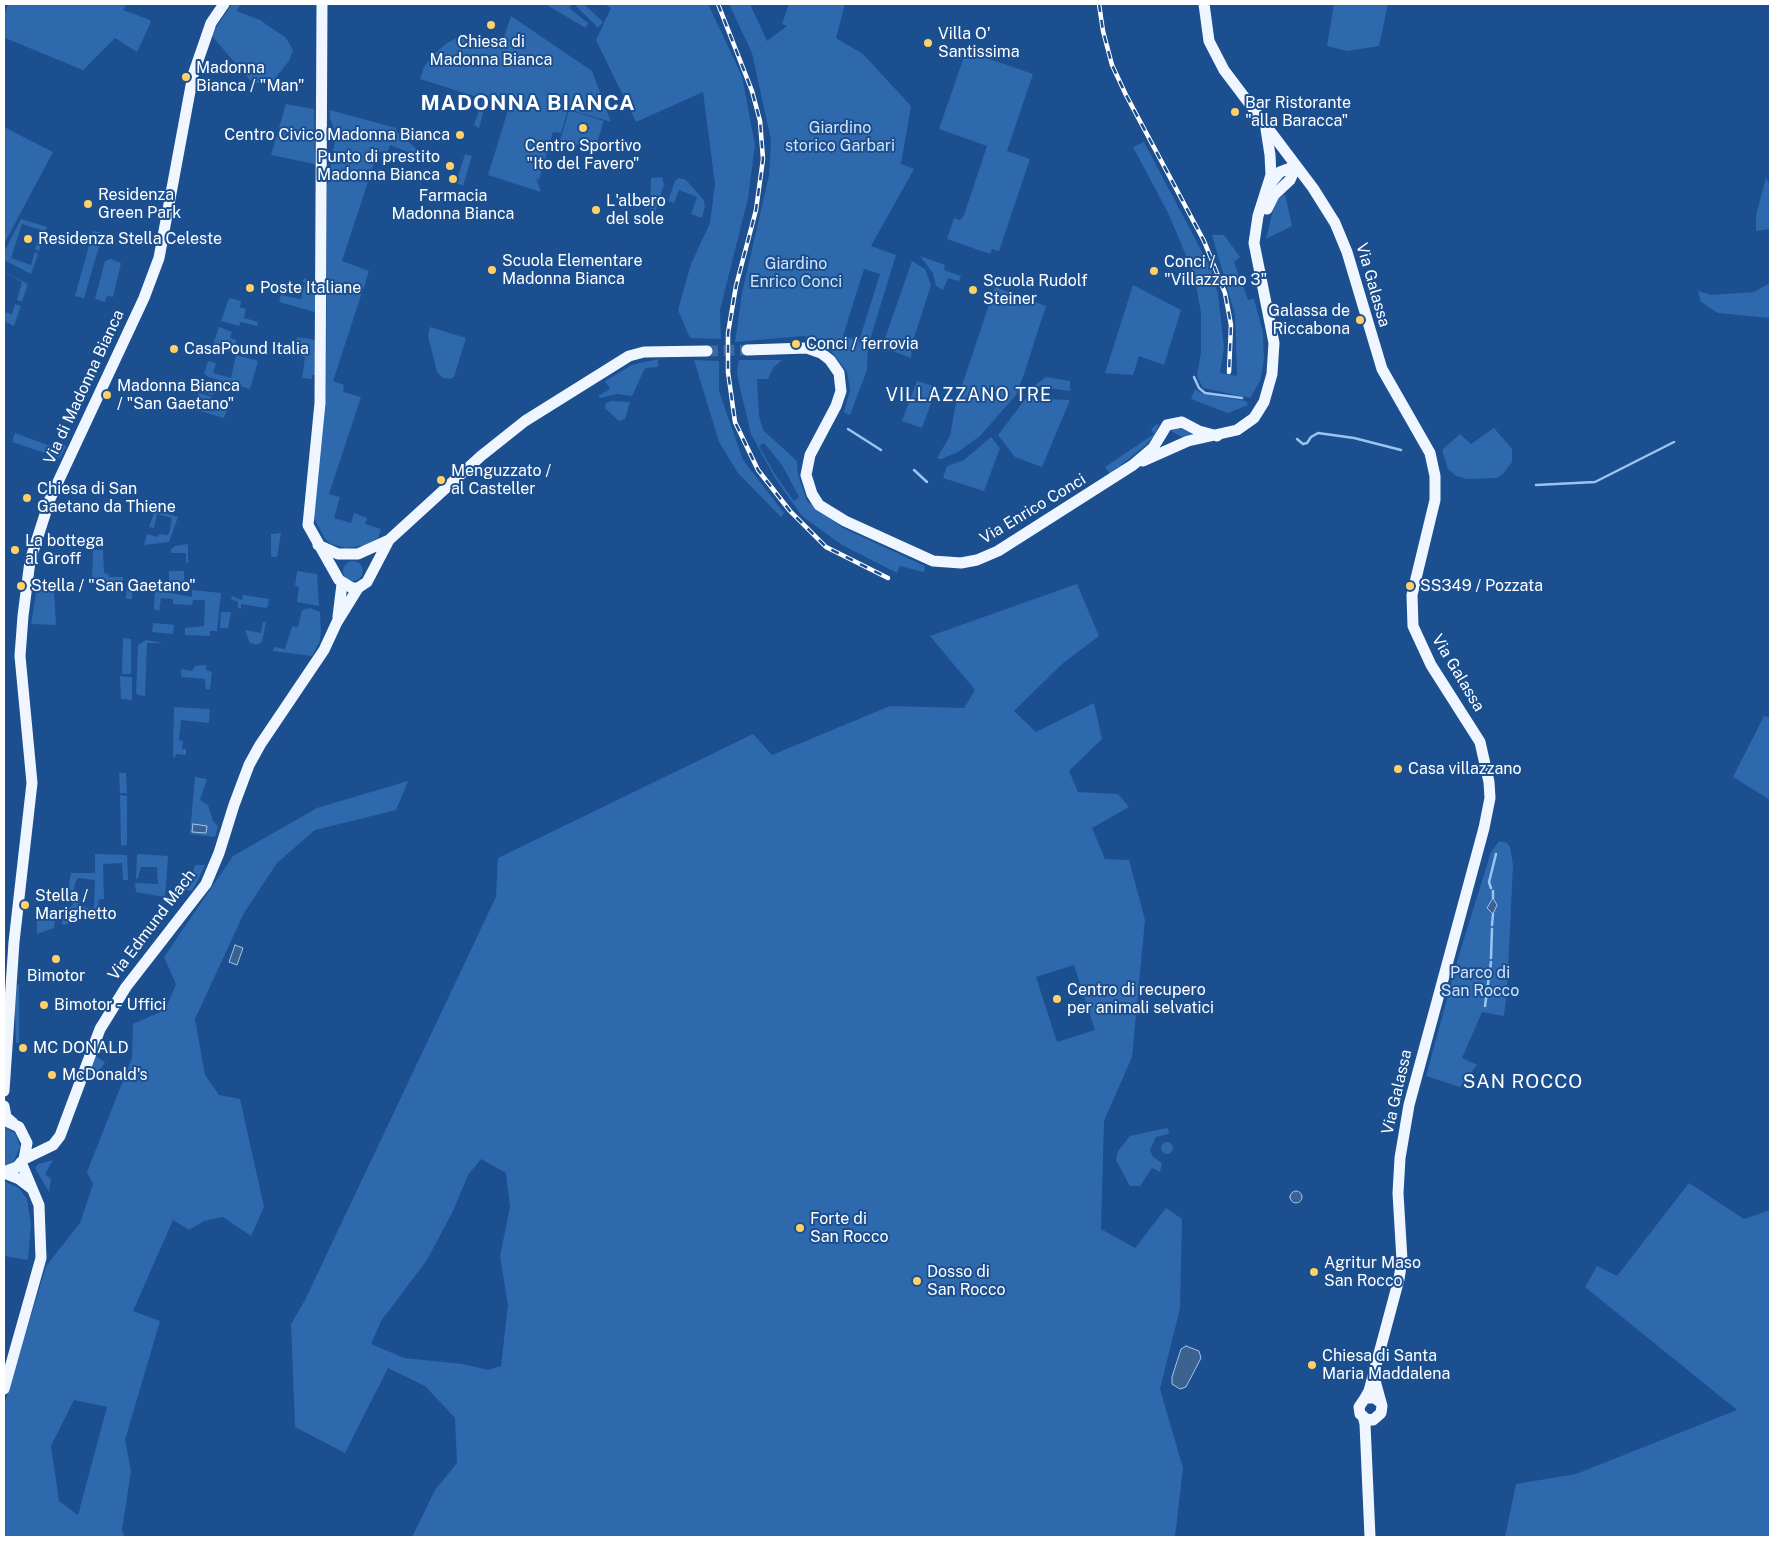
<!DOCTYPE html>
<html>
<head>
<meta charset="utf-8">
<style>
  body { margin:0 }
  #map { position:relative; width:1774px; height:1541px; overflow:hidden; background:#1b4f8f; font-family:"Public Sans",sans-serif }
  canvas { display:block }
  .frame { position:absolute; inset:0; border:5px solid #fff; pointer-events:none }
</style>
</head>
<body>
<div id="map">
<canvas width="1774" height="1541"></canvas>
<div class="frame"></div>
</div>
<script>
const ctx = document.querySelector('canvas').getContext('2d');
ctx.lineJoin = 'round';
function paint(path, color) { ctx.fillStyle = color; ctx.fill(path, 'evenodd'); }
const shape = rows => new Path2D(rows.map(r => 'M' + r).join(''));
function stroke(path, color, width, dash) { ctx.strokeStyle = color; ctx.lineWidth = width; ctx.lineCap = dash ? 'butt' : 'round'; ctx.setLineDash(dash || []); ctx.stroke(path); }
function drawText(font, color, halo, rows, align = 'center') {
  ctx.font = font + ' "Public Sans",sans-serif'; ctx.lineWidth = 4; ctx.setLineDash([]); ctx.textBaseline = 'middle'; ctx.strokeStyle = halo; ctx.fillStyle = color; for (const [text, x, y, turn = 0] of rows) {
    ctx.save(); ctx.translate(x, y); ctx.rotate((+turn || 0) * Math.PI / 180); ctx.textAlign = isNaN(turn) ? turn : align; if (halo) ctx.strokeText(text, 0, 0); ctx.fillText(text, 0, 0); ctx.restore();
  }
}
paint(shape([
  [8,4,126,4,123,10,150,20,151,22,137,52,115,38,83,70,5,38,4,42,4,17],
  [232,4,241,4,236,11,260,20,286,38,293,50,289,61,273,81,264,85,250,80,211,35],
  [545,4,572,4,569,8,588,23,586,28],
  [578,4,584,4,603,22,598,28,576,6],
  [604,4,708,4,742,76,755,145,748,198,720,310,721,339,690,338,678,310,691,264,710,223,715,184,703,92,636,122,596,40,611,8],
  [729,4,750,4,767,41,787,26,782,24,789,4,845,4,836,38,863,54,911,106,901,164,914,169,871,246,896,255,868,346,867,370,850,415,844,412,850,390,847,372,828,347,815,339,803,336,735,342,742,293,769,175,771,140,752,53],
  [864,269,880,274,859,341,843,336],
  [1334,4,1388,4,1379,46,1347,51,1327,46],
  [511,16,592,71,611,122,568,109,561,133,553,132,539,180,536,178,541,192,488,175,509,107,420,79,424,67,434,54,447,43,457,38,468,36,501,46],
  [966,51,1033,74,1007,151,1030,159,999,251,992,249,990,254,947,239,954,218,960,220,964,215,987,146,939,129],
  [482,101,486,102,479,128,474,125],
  [286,104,314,109,315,164,271,155],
  [330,110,396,128,397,132,419,151,418,156,390,145,387,153,378,151,342,261,369,271,333,381,344,385,343,392,361,397,329,494,340,497,334,518,351,523,354,513,367,518,365,524,381,529,378,538,368,545,346,548,331,544,325,539,311,513,313,485,326,396,327,187,336,134,330,118],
  [569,110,604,121,595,148,578,144,564,149,558,148],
  [4,127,53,152,4,244],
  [1144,142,1211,269,1218,294,1224,347,1220,373,1237,376,1235,315,1212,235,1224,235,1240,257,1234,262,1248,300,1254,299,1263,333,1264,360,1260,381,1250,398,1203,388,1197,376,1201,352,1201,313,1194,274,1168,213,1133,147],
  [465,154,472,156,463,186,456,183],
  [662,177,664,184,654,216,650,219,651,178],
  [679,178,686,180,703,199,705,205,702,218,691,214,697,197,679,190,674,203,668,201,675,181],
  [1766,178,1770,185,1770,229,1756,231,1756,215],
  [1285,194,1292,226,1266,239,1274,206,1278,199],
  [21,219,47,227,39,251,35,249,41,230,22,224,11,258,31,265,35,252,38,254,31,274,4,260,4,252],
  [93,231,103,233,84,298,75,296,90,242,95,243,100,239,100,236,92,233],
  [920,256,945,265,944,270,961,276,959,281,948,278,943,290,936,286,933,273],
  [111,259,121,263,113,297,107,296,105,302,95,299,105,261],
  [912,261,925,269,931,285,912,344,911,358,882,347],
  [4,272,28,284,22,302,17,300,22,282,5,273,4,277],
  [305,278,315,283,315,312,279,302,281,295,301,299,305,282,302,281],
  [1770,283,1770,318,1718,313,1701,302,1698,291,1711,295,1754,292],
  [1133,285,1181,310,1164,365,1139,356,1133,375,1105,373],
  [995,287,1046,306,1024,374,1016,395,980,436,958,452,941,459,937,458,950,436,956,403],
  [229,298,241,301,240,307,246,309,244,318,258,322,257,326,241,322,239,326,221,321],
  [15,304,21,306,14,326,4,321,4,312,12,314],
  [219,327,232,332,230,338,236,340,235,353,212,348],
  [430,327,466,338,454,377,450,379,443,378,437,372,428,336],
  [297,337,315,340,315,375,312,375,312,379,302,378,305,357,293,354],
  [236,355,258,361,250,389,209,377,204,374,208,361,216,363,213,373,231,378],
  [658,359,658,367,645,368,632,396,617,394,600,398,598,396,610,389,605,381,632,365],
  [694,360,719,361,719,391,743,460,784,513,781,517,738,473,719,442],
  [739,360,782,360,773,368,768,379,757,379,759,416,763,430,797,461,798,475,807,501,843,528,925,566,924,572,900,566,897,573,842,545,802,516,775,478,751,434,739,384,737,371],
  [764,443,782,465,799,497,794,501,776,476,759,446],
  [1046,377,1070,381,1070,391,1034,386],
  [203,380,215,384,213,395,199,391],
  [917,381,937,387,922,428,902,421],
  [1195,389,1203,394,1246,401,1248,405,1228,413,1191,399],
  [199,393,212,397,210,405,227,410,224,418,193,409],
  [1026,398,1070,400,1042,467,1015,457,998,435],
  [611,401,630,402,625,419,619,421,605,408,606,403],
  [1157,424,1159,425,1154,436,1146,445,1110,474,1105,467,1154,434,1151,429],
  [1181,426,1198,433,1182,437,1171,431],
  [1494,428,1512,449,1512,462,1503,474,1496,478,1467,479,1456,476,1448,469,1442,450,1460,434,1471,444],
  [15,433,53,447,55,442,66,446,60,458,12,442],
  [991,437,1000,448,984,491,943,478,947,466,964,460],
  [155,510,178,517,169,542,144,545,147,534,158,537,159,534,167,535,169,534,172,518,157,514,154,528,149,527],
  [281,533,277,557,271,557,271,534],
  [188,544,188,563,186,563,186,553,171,553,171,549,175,546],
  [93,550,103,550,104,573,108,574,109,577,123,577,123,589,102,588,101,591,96,591,96,582,92,581],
  '343 571a10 10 0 1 1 20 0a10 10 0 1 1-20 0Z',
  [169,571,184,571,184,589,169,587],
  [297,571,317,574,319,606,297,602,299,587,295,586],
  [127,581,132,582,132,599,126,599],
  [1077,584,1099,636,1062,664,1014,711,1036,732,1094,703,1102,739,1069,771,1078,792,1118,794,1129,807,1092,828,1105,859,1129,860,1145,920,1132,1057,1104,1121,1101,1229,1135,1248,1166,1208,1182,1219,1180,1308,1160,1389,1183,1468,1175,1537,412,1537,435,1490,457,1463,455,1418,425,1386,388,1368,345,1453,295,1427,291,1324,305,1300,496,897,498,858,753,734,772,755,890,706,964,708,975,690,930,636],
  [1074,965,1095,1030,1057,1042,1036,977],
  [481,1159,506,1173,510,1207,500,1256,508,1305,501,1366,488,1370,463,1364,404,1358,371,1344,381,1321,427,1260,453,1211,468,1175],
  [37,587,54,589,56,625,31,624],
  [155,590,192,597,192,590,221,593,217,631,210,631,210,636,185,635,185,628,204,626,205,600,193,600,192,605,173,604,173,599,161,598,159,611,154,609],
  [243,595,269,599,268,606,266,608,241,604,241,609,238,608,238,602,231,599,232,596,242,600],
  [310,608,320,612,321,631,320,641,312,656,273,651,274,647,285,649,292,626,298,627,302,610],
  [221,612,231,612,228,628,220,628],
  [263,622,266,622,262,642,257,645,250,643,245,630,261,633],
  [153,623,174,625,173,634,152,632],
  [123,638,131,639,131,674,122,674],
  [146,640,163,643,147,643,145,696,138,695,136,693,138,645],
  [206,665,206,670,212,672,210,689,206,689,205,679,182,677,181,675,181,669,192,671,195,666],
  [120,676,132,677,132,700,121,699],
  [174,707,210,709,209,723,181,720,179,740,183,741,182,749,186,749,186,755,176,754,175,757,173,757],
  [1764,716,1770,718,1770,800,1733,777],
  [119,773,126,773,127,793,120,793],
  [195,777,207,779,200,800,208,805,213,821,218,826,215,837,190,834],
  [408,781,396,810,315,830,277,863,244,913,195,1019,205,1075,219,1095,240,1099,264,1207,251,1236,223,1217,204,1221,189,1230,173,1220,133,1311,160,1321,125,1440,131,1471,122,1530,125,1537,4,1537,4,1406,46,1266,80,1223,93,1184,87,1172,132,1058,133,1024,165,1010,176,984,164,957,233,856,317,808],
  [74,1400,107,1407,78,1515,59,1501,51,1446],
  [120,795,127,796,127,845,121,846],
  [1499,841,1507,843,1510,847,1513,865,1507,989,1504,1016,1482,1012,1462,1058,1477,1065,1460,1087,1426,1076,1459,955,1491,852],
  [95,854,127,855,128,880,123,880,122,863,103,864,104,899,99,899,97,913,64,925,62,924,64,910,72,906,74,898,80,898,79,905,90,909,94,907,95,880,78,878,75,883,74,890,68,891,71,873,95,873],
  [137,854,168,856,165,897,136,892,135,883,158,884,157,867,141,867,138,878,136,879],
  [195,865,205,865,199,878,192,891,182,889,182,885,187,886,190,881],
  [37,917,55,919,54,928,37,934],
  [19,984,19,1043,16,1043,15,1009,17,986],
  [94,1055,105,1062,96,1078,93,1079,86,1076],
  [4,1127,15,1133,20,1147,14,1161,4,1167],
  [1167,1128,1169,1131,1168,1134,1156,1137,1150,1150,1153,1157,1162,1163,1160,1172,1152,1168,1140,1186,1130,1186,1116,1160,1118,1151,1130,1136],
  '1161 1148a6 6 0 1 1 12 0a6 6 0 1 1-12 0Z',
  [53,1160,45,1174,51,1179,49,1192,35,1168,38,1164],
  [4,1181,19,1188,27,1199,31,1224,28,1260,4,1256],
  [1689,1183,1744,1219,1770,1210,1770,1537,1505,1537,1516,1484,1576,1474,1737,1410,1585,1287,1597,1266,1617,1276]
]), '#2e69ad');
const water = shape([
  [193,824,207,826,206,833,192,832,193,824],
  [1493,898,1497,905,1493,914,1487,908,1493,898],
  [235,945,243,948,237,965,229,962,235,945],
  '1290 1197a6 6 0 1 1 12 0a6 6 0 1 1-12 0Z',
  [1186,1346,1199,1351,1201,1358,1186,1387,1180,1389,1172,1384,1172,1377,1181,1349,1186,1346]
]);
paint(water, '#3c6290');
stroke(water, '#9cc4f0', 1);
stroke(shape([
  [1194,377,1199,388,1205,393,1242,398],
  [848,429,881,450],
  [1297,439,1303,444,1307,443,1311,437,1318,433,1354,438,1401,450],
  [914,470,927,482],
  [1536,485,1595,482,1674,442],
  [1491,888,1489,882,1496,854],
  [1493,891,1493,898],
  [1492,925,1493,914],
  [1491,958,1492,929],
  [1485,1006,1491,962]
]), '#9cc4f0', 2.5);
stroke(shape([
  [707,351,747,350]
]), '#3d69a0', 11, [11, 5.5]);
stroke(shape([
  [322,4,320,403,308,525,339,580,352,588,358,588,367,582,389,540],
  [1204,4,1209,41,1224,70,1313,188,1335,223,1347,252,1382,369,1430,453,1435,476,1435,500,1412,595,1413,626,1431,665,1480,742,1489,782,1490,798,1484,828,1409,1105,1400,1158,1398,1193,1402,1260,1399,1279,1369,1391,1365,1398],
  [1270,184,1280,172,1296,166],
  [1267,209,1274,195,1290,180,1296,166],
  [747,350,807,348,821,353,830,360,839,373,841,391,836,406,810,455,806,475,812,494,819,505,845,521,933,561,961,563,977,560,998,551,1133,465,1153,448,1167,425,1182,422,1199,431,1217,436],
  [1143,461,1188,441,1237,430,1254,418,1264,402,1272,374,1274,343,1254,243,1258,216,1271,175,1270,155,1266,129],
  [318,545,338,554,358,554,389,540,481,456,525,421,629,356,644,352,707,351],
  [338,617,342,584],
  [4,1091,14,942,32,783,20,656,23,616,30,561,50,499,144,298,159,258,193,75,211,23,224,4],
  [4,1106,6,1117,13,1123],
  [4,1120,19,1127,27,1143,24,1159,17,1167,4,1172],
  [24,1159,53,1145,60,1136,100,1029,126,987,206,884,219,853,234,805,249,765,260,745,324,650,337,622,358,588],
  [4,1173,19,1179,32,1189],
  [1374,1377,1382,1406,1381,1413,1373,1420,1366,1419,1360,1414,1359,1407,1365,1398,1375,1398,1381,1403],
  [4,1389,41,1258,39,1205,21,1162],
  [1363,1416,1365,1424,1370,1537]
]), '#f0f6ff', 11);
const rail = shape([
  [718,4,752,91,760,121,763,159,756,210,736,286,728,333,728,372,735,422,758,470,790,511,826,547,888,578],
  [1099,4,1103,31,1112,65,1126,95,1204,241,1225,293,1231,325,1229,372]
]);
stroke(rail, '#fff', 4.5);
stroke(rail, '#1b4f8f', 2.5, [8]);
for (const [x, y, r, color] of [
  [491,25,5,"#ffd166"],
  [928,43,5,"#ffd166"],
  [186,77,5,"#ffd166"],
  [1235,112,5,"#ffd166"],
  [583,128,5,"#ffd166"],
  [460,135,5,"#ffd166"],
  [450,166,5,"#ffd166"],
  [453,179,5,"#ffd166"],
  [88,204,5,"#ffd166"],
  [596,210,5,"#ffd166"],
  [28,239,5,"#ffd166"],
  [492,270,5,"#ffd166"],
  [1154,271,5,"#ffd166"],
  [250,288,5,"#ffd166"],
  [973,290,5,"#ffd166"],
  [1360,320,5,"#ffd166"],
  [796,344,5,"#ffd166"],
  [174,349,5,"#ffd166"],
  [107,395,5,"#ffd166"],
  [441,480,5,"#ffd166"],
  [27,498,5,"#ffd166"],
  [15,550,5,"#ffd166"],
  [21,586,5,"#ffd166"],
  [1410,586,5,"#ffd166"],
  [1398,769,5,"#ffd166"],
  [25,905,5,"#ffd166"],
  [56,959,5,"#ffd166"],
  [1057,999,5,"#ffd166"],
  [44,1005,5,"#ffd166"],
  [23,1048,5,"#ffd166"],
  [52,1075,5,"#ffd166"],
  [800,1228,5,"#ffd166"],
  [1314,1272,5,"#ffd166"],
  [917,1281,5,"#ffd166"],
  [1312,1365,5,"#ffd166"]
]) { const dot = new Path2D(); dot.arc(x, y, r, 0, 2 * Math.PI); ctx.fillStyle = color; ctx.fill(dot); stroke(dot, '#1b4f8f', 2); }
drawText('16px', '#fff', '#1b4f8f', [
  ["Villa O'",938,34],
  ["Santissima",938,52],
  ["Chiesa di",491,42,"center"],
  ["Madonna Bianca",491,60,"center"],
  ["Madonna",196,68],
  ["Bianca / \"Man\"",196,86],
  ["Bar Ristorante",1245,103],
  ["\"alla Baracca\"",1245,121],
  ["Centro Civico Madonna Bianca",450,135,"right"],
  ["Centro Sportivo",583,146,"center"],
  ["\"Ito del Favero\"",583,164,"center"],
  ["Punto di prestito",440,157,"right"],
  ["Madonna Bianca",440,175,"right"],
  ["Residenza",98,195],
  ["Green Park",98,213],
  ["Farmacia",453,196,"center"],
  ["Madonna Bianca",453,214,"center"],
  ["L'albero",606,201],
  ["del sole",606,219],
  ["Residenza Stella Celeste",38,239],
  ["Scuola Elementare",502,261],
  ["Madonna Bianca",502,279],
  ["Conci /",1164,262],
  ["\"Villazzano 3\"",1164,280],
  ["Scuola Rudolf",983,281],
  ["Steiner",983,299],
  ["Poste Italiane",260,288],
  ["Galassa de",1350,311,"right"],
  ["Riccabona",1350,329,"right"],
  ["Conci / ferrovia",806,344],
  ["CasaPound Italia",184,349],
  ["Madonna Bianca",117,386],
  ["/ \"San Gaetano\"",117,404],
  ["Menguzzato /",451,471],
  ["al Casteller",451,489],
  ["Chiesa di San",37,489],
  ["Gaetano da Thiene",37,507],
  ["La bottega",25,541],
  ["al Groff",25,559],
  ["Stella / \"San Gaetano\"",31,586],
  ["SS349 / Pozzata",1420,586],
  ["Casa villazzano",1408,769],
  ["Stella /",35,896],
  ["Marighetto",35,914],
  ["Bimotor",56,976,"center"],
  ["Centro di recupero",1067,990],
  ["per animali selvatici",1067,1008],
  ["Bimotor - Uffici",54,1005],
  ["MC DONALD",33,1048],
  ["McDonald's",62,1075],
  ["Forte di",810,1219],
  ["San Rocco",810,1237],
  ["Agritur Maso",1324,1263],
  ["San Rocco",1324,1281],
  ["Dosso di",927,1272],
  ["San Rocco",927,1290],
  ["Chiesa di Santa",1322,1356],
  ["Maria Maddalena",1322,1374]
], 'left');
drawText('16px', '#cfe3fa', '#1b4f8f', [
  ["Giardino",840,128],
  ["storico Garbari",840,146],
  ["Giardino",796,264],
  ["Enrico Conci",796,282],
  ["Parco di",1480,973],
  ["San Rocco",1480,991]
]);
drawText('16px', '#fff', '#1b4f8f', [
  ["Via Galassa",1373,285,74],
  ["Via di Madonna Bianca",84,387,-65],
  ["Via Enrico Conci",1033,509,-31],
  ["Via Galassa",1458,673,59],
  ["Via Edmund Mach",152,925,-53],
  ["Via Galassa",1397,1092,-77]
]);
ctx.letterSpacing = '1px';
drawText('18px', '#fff', '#1b4f8f', [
  ["VILLAZZANO TRE",969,395]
]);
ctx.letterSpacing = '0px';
ctx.letterSpacing = '1px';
drawText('19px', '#fff', '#1b4f8f', [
  ["SAN ROCCO",1523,1082]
]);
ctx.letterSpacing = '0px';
ctx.letterSpacing = '1px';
drawText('bold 21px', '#fff', '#1b4f8f', [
  ["MADONNA BIANCA",528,104]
]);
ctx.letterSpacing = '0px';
</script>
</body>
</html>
